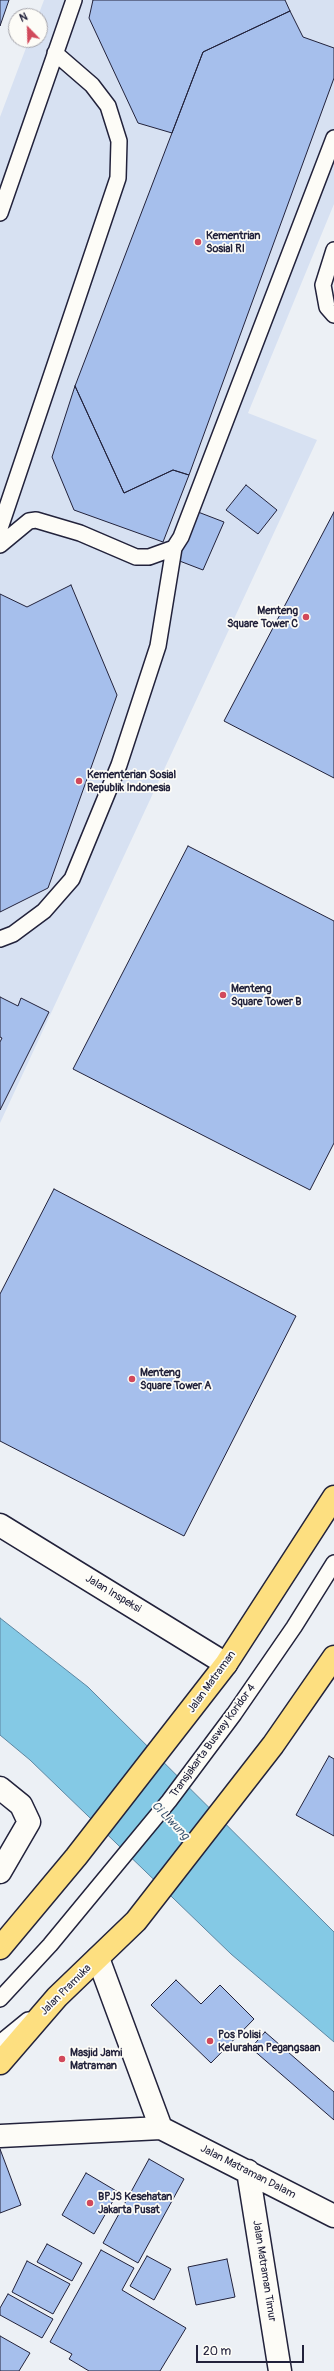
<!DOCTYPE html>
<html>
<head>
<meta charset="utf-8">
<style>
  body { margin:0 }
  #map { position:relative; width:334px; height:2371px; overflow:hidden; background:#ecf0f5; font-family:Pangolin,sans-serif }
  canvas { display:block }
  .north { position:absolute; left:8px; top:8px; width:40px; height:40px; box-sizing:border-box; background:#fdfcf7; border:1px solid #a5a5ac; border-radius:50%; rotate:337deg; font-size:11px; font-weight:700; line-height:16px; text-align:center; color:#22223b }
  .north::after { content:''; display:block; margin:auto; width:14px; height:18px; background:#d1495b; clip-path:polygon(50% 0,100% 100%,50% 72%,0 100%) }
  .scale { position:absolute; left:196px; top:2345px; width:108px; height:18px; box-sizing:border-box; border:2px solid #22223b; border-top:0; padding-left:5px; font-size:12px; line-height:14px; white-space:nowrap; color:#22223b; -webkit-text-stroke:3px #fdfcf7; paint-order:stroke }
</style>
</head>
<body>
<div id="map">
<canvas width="334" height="2371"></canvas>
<div class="north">N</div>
<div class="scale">20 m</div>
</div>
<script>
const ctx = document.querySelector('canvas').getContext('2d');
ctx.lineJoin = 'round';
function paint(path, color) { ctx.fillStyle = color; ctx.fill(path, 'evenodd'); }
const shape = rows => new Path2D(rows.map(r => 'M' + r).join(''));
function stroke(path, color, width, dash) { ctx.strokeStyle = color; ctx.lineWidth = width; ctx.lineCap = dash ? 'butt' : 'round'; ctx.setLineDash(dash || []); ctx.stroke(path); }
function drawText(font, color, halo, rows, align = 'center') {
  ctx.font = font + ' Pangolin,sans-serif'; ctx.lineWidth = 3.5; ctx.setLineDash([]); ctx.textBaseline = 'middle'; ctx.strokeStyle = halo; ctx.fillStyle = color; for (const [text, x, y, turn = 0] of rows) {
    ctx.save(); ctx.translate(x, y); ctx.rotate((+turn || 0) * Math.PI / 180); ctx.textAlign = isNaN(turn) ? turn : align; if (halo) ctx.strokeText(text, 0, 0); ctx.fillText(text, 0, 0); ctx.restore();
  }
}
paint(shape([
  [44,0,334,0,334,204,248,413,317,440,0,1123,0,117,29,40,40,40,38,16]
]), '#d7e1f2');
const water = shape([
  [0,1618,88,1687,334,1932,334,2042,231,1954,30,1760,0,1735,0,1618]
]);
paint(water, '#84c9e5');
stroke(water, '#5d86a1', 1);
const building = shape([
  [0,0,9,0,0,26,0,0],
  [93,0,285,0,290,11,203,52,172,133,138,123,89,18,93,0],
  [290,11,303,37,334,48,334,78,189,475,173,470,124,493,75,386,203,52,290,11],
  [75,386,124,493,173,470,189,475,163,542,74,510,52,457,75,386],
  [246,485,277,510,258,534,226,510,246,485],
  [198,512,224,522,203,570,177,560,198,512],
  [334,512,334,778,224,721,334,512],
  [71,585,117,695,48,888,0,912,0,594,27,607,71,585],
  [188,846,334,921,334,1143,310,1190,73,1069,188,846],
  [0,997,18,1006,21,998,49,1012,0,1110,0,1042,2,1038,0,1037,0,997],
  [54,1189,296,1316,184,1536,0,1441,0,1294,54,1189],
  [329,1756,334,1759,334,1836,296,1815,329,1756],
  [176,1980,201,2004,220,1985,254,2019,211,2063,151,2005,176,1980],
  [265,2032,334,2092,334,2120,251,2048,265,2032],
  [0,2149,21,2205,0,2213,0,2149],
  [149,2159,184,2179,138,2263,103,2243,149,2159],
  [86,2173,118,2192,94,2234,62,2215,86,2173],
  [47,2244,82,2263,72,2281,37,2262,47,2244],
  [101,2250,134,2268,122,2290,186,2328,160,2371,89,2371,69,2359,72,2354,50,2342,101,2250],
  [147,2256,171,2269,154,2300,130,2286,147,2256],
  [227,2259,235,2297,196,2305,188,2267,227,2259],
  [27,2261,70,2284,53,2314,12,2292,27,2261],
  [8,2294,53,2319,42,2338,0,2315,0,2308,8,2294],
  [0,2336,30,2353,19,2371,0,2371,0,2336]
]);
paint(building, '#a6bfec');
stroke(building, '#22223b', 1);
const lane = shape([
  [0,213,74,0],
  [334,250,323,285,327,307,334,315],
  [0,528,118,178,119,141,108,106,92,85,55,53],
  [0,545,29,521,36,520,80,533,136,557,149,557,174,548,181,537,334,138],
  [0,939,13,934,44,911,72,879,119,765,158,646,174,548],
  [0,1999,50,1945,169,1801,234,1714,294,1627,334,1563],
  [0,2043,28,2020]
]);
const street = shape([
  [0,1788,21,1805,29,1822,0,1872],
  [98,1958,161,2128],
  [0,2136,161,2128,334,2216],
  [248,2171,280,2371]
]);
const secondary = shape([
  [0,1525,226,1664]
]);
const primary = shape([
  [0,1948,76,1857,226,1664,334,1497],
  [0,2063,57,1997,136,1921,273,1745,334,1657]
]);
stroke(lane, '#22223b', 18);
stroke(street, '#22223b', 25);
stroke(secondary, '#22223b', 25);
stroke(primary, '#22223b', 25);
stroke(lane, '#fdfcf7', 15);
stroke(street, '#fdfcf7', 22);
stroke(secondary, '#fdfcf7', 22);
stroke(primary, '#fddf80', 22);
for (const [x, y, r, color] of [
  [198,242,4,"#d1495b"],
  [306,617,4,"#d1495b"],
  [79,781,4,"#d1495b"],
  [223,995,4,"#d1495b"],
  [132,1379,4,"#d1495b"],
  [210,2041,4,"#d1495b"],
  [62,2059,4,"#d1495b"],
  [90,2203,4,"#d1495b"]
]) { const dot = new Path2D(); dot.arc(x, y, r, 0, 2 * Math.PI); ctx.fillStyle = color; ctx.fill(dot); stroke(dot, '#fdfcf7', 1.5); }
drawText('bold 11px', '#22223b', '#fdfcf7', [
  ["Kementrian",206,236],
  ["Sosial RI",206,249],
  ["Menteng",298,611,"right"],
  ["Square Tower C",298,624,"right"],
  ["Kementerian Sosial",87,775],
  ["Republik Indonesia",87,788],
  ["Menteng",231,989],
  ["Square Tower B",231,1002],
  ["Menteng",140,1373],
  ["Square Tower A",140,1386],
  ["Pos Polisi",218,2035],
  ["Kelurahan Pegangsaan",218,2048],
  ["Masjid Jami",70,2053],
  ["Matraman",70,2066],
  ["BPJS Kesehatan",98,2197],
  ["Jakarta Pusat",98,2210]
], 'left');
drawText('11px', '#22223b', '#fdfcf7', [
  ["Jalan Inspeksi",113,1594,31],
  ["Jalan Matraman",212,1682,-54],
  ["Transjakarta Busway Koridor 4",213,1741,-54],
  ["Jalan Pramuka",66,1990,-45],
  ["Jalan Matraman Dalam",248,2172,27],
  ["Jalan Matraman Timur",264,2271,81]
]);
drawText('italic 12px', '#445c76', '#fdfcf7', [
  ["Ci Liwung",170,1821,46]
]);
</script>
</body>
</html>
